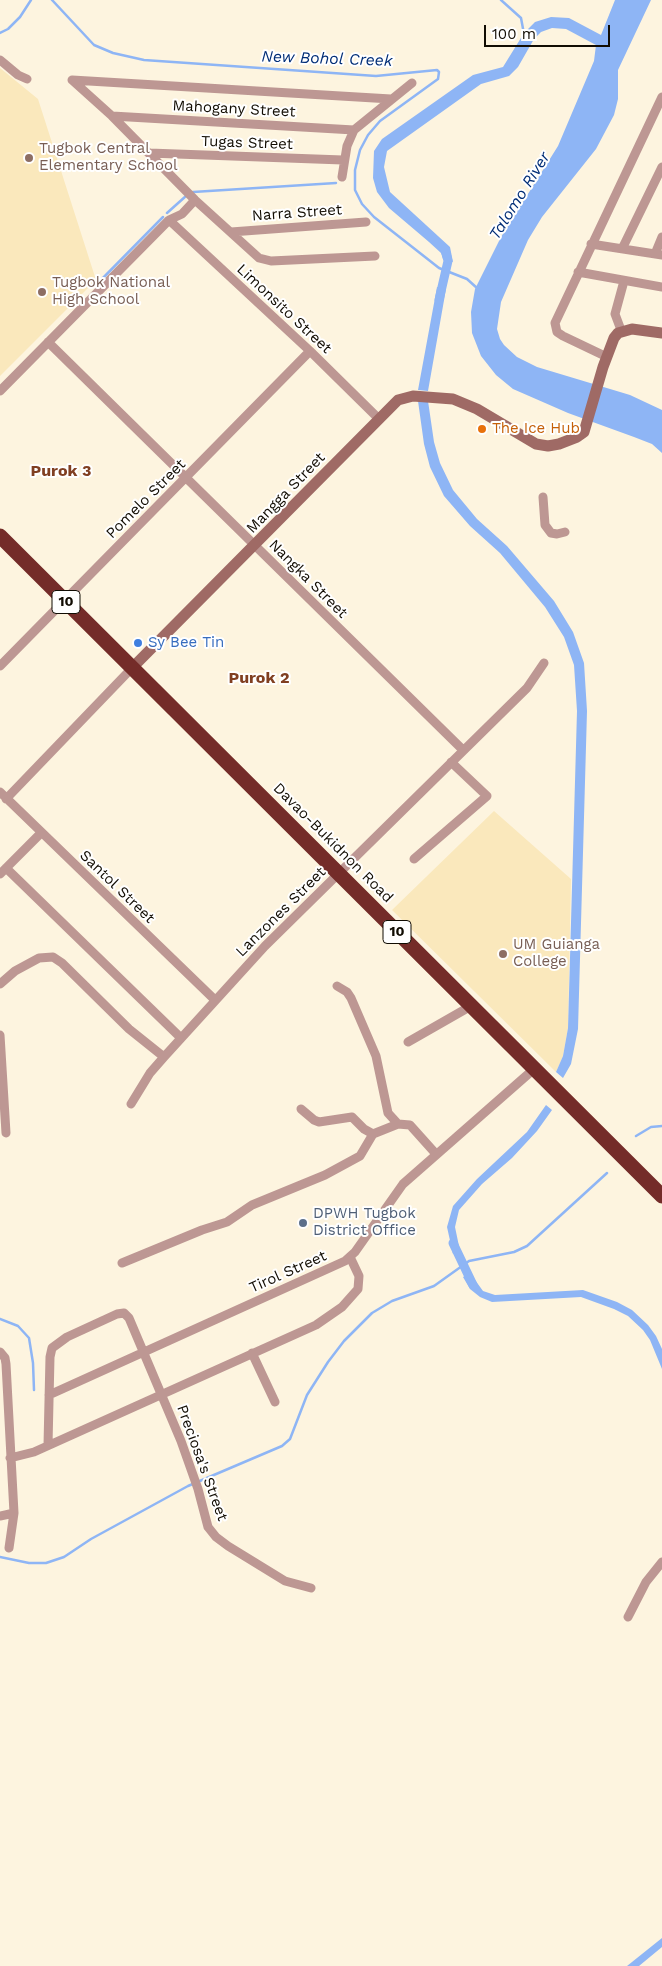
<!DOCTYPE html>
<html>
<head>
<meta charset="utf-8">
<style>
  body { margin:0 }
  #map { position:relative; width:662px; height:1966px; overflow:hidden; background:#fdf4df; font-family:"Work Sans",sans-serif }
  canvas { display:block }
  .scale { position:absolute; left:484px; top:25px; width:126px; height:22px; box-sizing:border-box; border:2px solid #110c02; border-top:0; padding-left:6px; font-size:15px; line-height:18px; white-space:nowrap; color:#110c02; -webkit-text-stroke:4px #fff; paint-order:stroke }
</style>
</head>
<body>
<div id="map">
<canvas width="662" height="1966"></canvas>
<div class="scale">100 m</div>
</div>
<script>
const ctx = document.querySelector('canvas').getContext('2d');
ctx.lineJoin = 'round';
function paint(path, color) { ctx.fillStyle = color; ctx.fill(path, 'evenodd'); }
const shape = rows => new Path2D(rows.map(r => 'M' + r).join(''));
function stroke(path, color, width, dash) { ctx.strokeStyle = color; ctx.lineWidth = width; ctx.lineCap = dash ? 'butt' : 'round'; ctx.setLineDash(dash || []); ctx.stroke(path); }
function drawText(font, color, halo, rows, align = 'center') {
  ctx.font = font + ' "Work Sans",sans-serif'; ctx.lineWidth = 4; ctx.setLineDash([]); ctx.textBaseline = 'middle'; ctx.strokeStyle = halo; ctx.fillStyle = color; for (const [text, x, y, turn = 0] of rows) {
    ctx.save(); ctx.translate(x, y); ctx.rotate((+turn || 0) * Math.PI / 180); ctx.textAlign = isNaN(turn) ? turn : align; if (halo) ctx.strokeText(text, 0, 0); ctx.fillText(text, 0, 0); ctx.restore();
  }
}
paint(shape([
  [0,68,38,99,96,280,0,376],
  [494,811,571,879,568,1028,563,1056,556,1072,392,910]
]), '#fae8bc');
paint(shape([
  [615,0,651,0,618,70,618,99,614,115,596,149,542,217,528,240,501,302,497,329,500,339,504,345,517,357,537,367,630,395,662,410,662,453,652,444,634,437,568,413,513,389,496,375,481,356,472,333,471,312,475,289,501,237,558,146,594,61,596,45,566,29,552,28,541,32,534,39,518,67,509,76,481,84,387,151,384,167,390,192,450,247,453,262,443,259,441,253,429,242,389,208,377,192,373,178,374,151,382,139,473,75,503,67,524,33,535,22,551,17,569,18,601,35],
  [437,287,446,289,428,391,418,390],
  [418,401,428,401,434,442,440,463,453,490,477,519,507,546,554,601,573,632,584,663,587,711,578,1029,571,1064,563,1078,556,1072,563,1056,568,1028,577,711,574,665,564,637,545,607,500,553,470,526,444,496,430,467,424,444],
  [546,1105,552,1110,537,1131,512,1158,482,1184,459,1210,455,1227,460,1251,453,1254,447,1227,453,1206,477,1179,527,1132],
  [470,1273,483,1291,495,1295,583,1290,617,1302,632,1310,648,1325,656,1336,662,1349,662,1369,650,1340,643,1330,628,1316,614,1309,581,1297,492,1302,480,1297,470,1289,463,1277],
  [662,1938,662,1947,639,1966,627,1966]
]), '#8eb5f5');
stroke(shape([
  [52,0,94,45,113,53,144,60,376,76,437,70,439,72,438,79,380,121,368,135,360,150,355,170,355,190,362,204,374,217,425,257,439,268,467,279,477,288],
  [501,0,521,18,524,34],
  [0,33,8,29,20,17,31,0],
  [193,192,336,183],
  [167,213,186,196],
  [99,282,163,217],
  [636,1136,651,1127,662,1126],
  [0,1319,18,1326,29,1338,33,1363,34,1390],
  [0,1557,29,1563,46,1563,64,1557,91,1539,188,1486,282,1446,290,1439,307,1395,328,1362,344,1341,372,1313,392,1301,434,1286,469,1261,514,1252,527,1246,607,1173]
]), '#8eb5f5', 2.5);
stroke(shape([
  [439,300,448,261,445,249],
  [453,1243,473,1285]
]), '#8eb5f5', 9);
stroke(shape([
  [0,60,18,75,27,79],
  [72,80,112,116,195,200,259,258,271,261,375,256],
  [72,80,391,99],
  [112,116,354,130],
  [149,153,343,160],
  [342,177,347,146,354,130,412,83],
  [169,220,310,351,379,419],
  [231,232,366,222],
  [591,244,662,255],
  [622,249,662,167],
  [655,254,662,237],
  [578,272,662,287],
  [621,330,615,314,624,281],
  [48,342,463,750],
  [607,357,563,336,557,332,555,323,662,97],
  [0,391,169,220,182,214,195,200],
  [543,497,545,525,551,533,557,534,565,532],
  [0,666,310,351],
  [0,792,215,1000],
  [6,799,132,668],
  [414,859,487,796,451,762],
  [6,868,181,1038],
  [0,874,41,833],
  [0,984,15,971,39,958,53,957,62,963,129,1029,164,1057],
  [337,986,347,992,351,998,376,1056,388,1113,398,1124],
  [0,1035,6,1133],
  [408,1042,471,1006],
  [131,1104,150,1073,164,1057,265,946,527,688,544,663],
  [301,1109,314,1120,319,1122,352,1117,364,1129,373,1134,398,1124,410,1125,436,1154],
  [122,1263,202,1230,227,1222,252,1205,325,1175,360,1156,373,1134],
  [0,1352,5,1358,6,1364,14,1513,9,1548],
  [252,1353,275,1402],
  [49,1395,345,1261,355,1252,403,1184,534,1069],
  [48,1445,50,1357,52,1348,67,1337,117,1314,124,1313,129,1318,181,1441,198,1489,208,1527,216,1537,228,1546,285,1581,311,1588],
  [10,1458,34,1452,316,1325,342,1307,358,1289,359,1276,350,1257],
  [0,1516,14,1513],
  [628,1617,646,1582,662,1562]
]), '#bd9793', 9);
stroke(shape([
  [132,668,398,400,413,396,453,399,477,409,536,444,548,446,559,444,577,437,584,432,603,367,614,338,618,333,632,329,662,333]
]), '#9f6a65', 11);
stroke(shape([
  [0,536,662,1196]
]), '#742c29', 15);
for (const [x, y, r, color] of [
  [29,158,5,"#8d6e63"],
  [42,292,5,"#8d6e63"],
  [482,429,5,"#e8710a"],
  [138,643,5,"#3f7fe0"],
  [503,954,5,"#8d6e63"],
  [303,1223,5,"#5c6f8a"]
]) { const dot = new Path2D(); dot.arc(x, y, r, 0, 2 * Math.PI); ctx.fillStyle = color; ctx.fill(dot); stroke(dot, '#fff', 2); }
for (const [x, y, w] of [
  [66,602,28],
  [397,932,28]
]) { const box = new Path2D(); box.roundRect(x - w / 2, y - 11.5, w, 23, 4); ctx.fillStyle = '#fff'; ctx.fill(box); stroke(box, '#110c02', 1); }
drawText('bold 14px', '#110c02', null, [
  ["10",66,602],
  ["10",397,932]
]);
drawText('15px', '#110c02', '#fff', [
  ["Mahogany Street",234,109,3],
  ["Tugas Street",247,143,2],
  ["Narra Street",297,213,-4],
  ["Limonsito Street",284,309,43],
  ["Mangga Street",286,493,-46],
  ["Pomelo Street",146,499,-45],
  ["Nangka Street",308,579,45],
  ["Davao-Bukidnon Road",333,843,45],
  ["Santol Street",117,887,44],
  ["Lanzones Street",281,912,-45],
  ["Tirol Street",288,1272,-24],
  ["Preciosa's Street",202,1463,70]
]);
drawText('15px', '#785e54', '#fff', [
  ["Tugbok Central",39,149],
  ["Elementary School",39,166],
  ["Tugbok National",52,283],
  ["High School",52,300],
  ["UM Guianga",513,945],
  ["College",513,962]
], 'left');
drawText('15px', '#c56008', '#fff', [
  ["The Ice Hub",492,429]
], 'left');
drawText('15px', '#366cbe', '#fff', [
  ["Sy Bee Tin",148,643]
], 'left');
drawText('15px', '#4e5e75', '#fff', [
  ["DPWH Tugbok",313,1214],
  ["District Office",313,1231]
], 'left');
drawText('italic 16px', '#012d76', '#fff', [
  ["New Bohol Creek",327,59,2],
  ["Talomo River",520,196,-58]
]);
drawText('bold 16px', '#803f21', '#fff', [
  ["Purok 3",61,471],
  ["Purok 2",259,678]
]);
</script>
</body>
</html>
